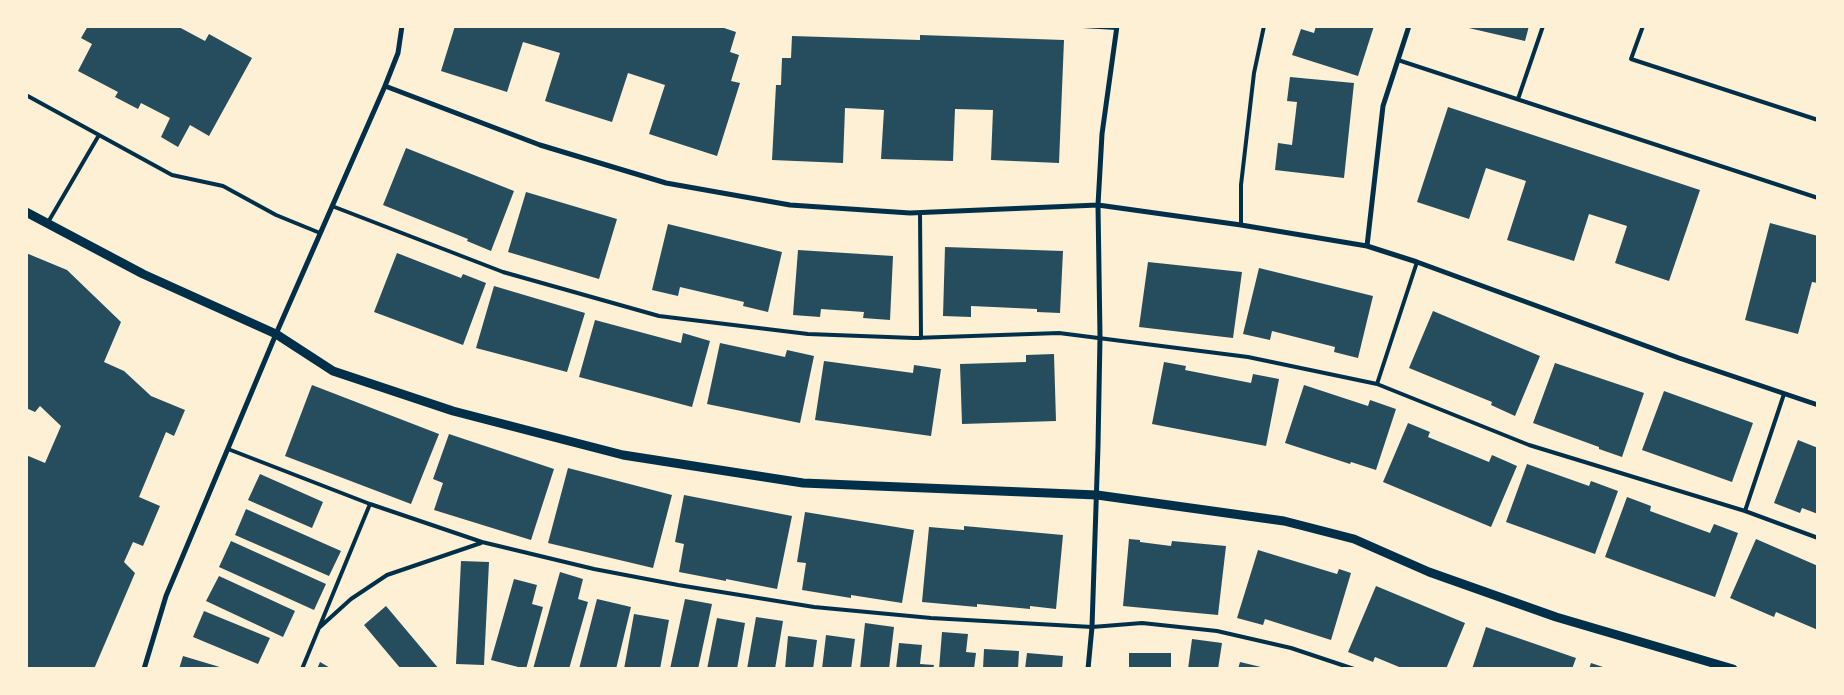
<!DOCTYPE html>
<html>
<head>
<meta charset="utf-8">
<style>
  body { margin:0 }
  #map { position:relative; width:1844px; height:695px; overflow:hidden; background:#fdf0d5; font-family:"PT Sans Narrow",sans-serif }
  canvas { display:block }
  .frame { position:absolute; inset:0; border:28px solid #fdf0d5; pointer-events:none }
</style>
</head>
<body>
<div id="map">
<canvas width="1844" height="695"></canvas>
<div class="frame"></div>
</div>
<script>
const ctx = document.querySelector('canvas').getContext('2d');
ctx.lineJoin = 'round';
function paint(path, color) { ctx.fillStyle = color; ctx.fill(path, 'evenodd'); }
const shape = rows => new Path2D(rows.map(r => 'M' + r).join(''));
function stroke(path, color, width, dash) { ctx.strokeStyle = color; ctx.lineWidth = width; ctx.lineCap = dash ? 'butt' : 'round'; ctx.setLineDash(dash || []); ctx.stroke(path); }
paint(shape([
  [88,26,177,26,205,41,209,34,252,58,209,136,190,125,178,147,161,137,170,118,141,103,138,109,115,97,118,92,78,71,92,44,81,38],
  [455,26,718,26,736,32,730,52,739,55,731,81,740,83,717,156,649,134,665,85,628,73,612,122,545,101,560,53,523,42,507,92,441,71],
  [1316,26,1374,26,1358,76,1292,55,1301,29,1314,33],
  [1460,26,1529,26,1525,41],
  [920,35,1064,40,1059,163,991,160,993,110,955,109,953,161,881,159,884,110,845,108,843,163,772,160,776,85,781,85,782,58,791,58,792,36,920,40],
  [1290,77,1354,83,1344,178,1275,170,1278,143,1292,145,1297,102,1287,101],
  [1448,107,1700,190,1669,281,1615,263,1627,226,1589,214,1574,261,1507,240,1526,181,1486,168,1469,219,1417,202],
  [406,148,514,191,491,251,467,241,468,239,383,205],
  [526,192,617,219,599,279,508,252],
  [1770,223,1818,236,1818,283,1812,282,1798,334,1745,320],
  [668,224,782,252,768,312,743,306,744,302,680,287,678,296,652,290],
  [945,247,1063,251,1060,313,1037,312,1037,309,971,306,971,317,943,316],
  [798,250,893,256,890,320,863,318,864,312,821,309,820,317,793,315],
  [26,253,67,270,121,322,104,362,124,371,151,396,185,410,174,436,166,432,139,497,160,506,143,546,133,542,124,562,135,573,94,669,26,669,26,455,45,463,61,426,40,406,35,412,26,408],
  [397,253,461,278,463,274,486,283,463,345,374,312],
  [1148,262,1242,272,1233,338,1139,327],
  [1259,268,1373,296,1358,358,1334,352,1335,347,1272,331,1270,340,1243,334],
  [494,286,585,313,567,372,476,348],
  [1433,311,1540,356,1515,416,1491,405,1492,402,1409,368],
  [595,320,681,343,683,333,710,341,692,407,579,377],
  [720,343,785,357,787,350,814,356,800,423,707,404],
  [1054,354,1056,421,962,424,960,364,1026,362,1026,355],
  [824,361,913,373,914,365,941,369,931,436,815,420],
  [1164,362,1186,366,1185,370,1251,383,1253,374,1279,379,1266,446,1152,424],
  [1555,363,1644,393,1622,457,1599,449,1599,447,1533,423],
  [312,385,439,434,411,504,285,456],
  [1304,385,1368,406,1370,400,1396,409,1376,470,1351,462,1350,464,1285,443],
  [1664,391,1753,423,1732,482,1642,450],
  [1408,423,1430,432,1428,437,1489,462,1492,455,1517,466,1491,527,1383,482],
  [449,434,554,469,531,540,434,510,443,483,433,479],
  [1798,440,1818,448,1818,514,1802,508,1800,513,1774,503],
  [1527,464,1589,486,1591,481,1618,491,1595,554,1506,522],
  [568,468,672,495,653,568,548,543],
  [260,474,323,502,312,528,248,500],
  [684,495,792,516,777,589,726,579,726,581,679,572,684,544,675,542],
  [1627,497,1651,506,1650,511,1710,533,1714,524,1738,533,1715,597,1605,557],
  [246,509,341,551,329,576,235,535],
  [805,512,914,530,902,603,851,595,851,598,802,590,806,563,797,562],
  [964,526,1063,535,1056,609,1030,606,1030,609,977,604,977,607,922,602,929,527,964,530],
  [1129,539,1140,540,1140,542,1171,546,1172,541,1226,546,1218,615,1123,606],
  [1756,539,1818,566,1818,630,1776,612,1774,617,1730,598],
  [231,541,326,584,314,610,219,567],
  [1258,550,1337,574,1339,569,1351,573,1331,640,1265,619,1263,625,1237,618],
  [461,561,489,562,484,665,456,664],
  [560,572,583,579,578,599,588,602,569,669,533,669],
  [219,576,295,611,283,637,206,601],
  [514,579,537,585,532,604,543,607,526,669,491,660],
  [1376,586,1465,623,1446,669,1404,669,1375,657,1373,662,1348,652],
  [597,599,631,607,616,669,579,669],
  [685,599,712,604,698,669,670,669],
  [386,606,439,669,401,669,364,625],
  [204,611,270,638,258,664,193,637],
  [634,614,669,620,660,669,624,669],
  [756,617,783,621,775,669,747,669],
  [717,618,745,623,737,669,707,669],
  [865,623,894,627,889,669,860,669],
  [1486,627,1576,658,1572,669,1472,669],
  [942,632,968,634,966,652,976,653,974,669,939,669],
  [826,635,855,639,851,669,822,669],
  [788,636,817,640,813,669,785,669],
  [1192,639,1222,643,1218,669,1188,669],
  [899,643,922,645,920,664,934,665,933,669,896,669],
  [984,649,1019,651,1018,669,983,669],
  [1027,653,1063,656,1062,669,1025,669],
  [1129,653,1171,653,1171,669,1129,669],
  [183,656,223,668,223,669,179,669],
  [320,662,332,669,317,669],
  [1240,662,1265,668,1265,669,1238,669],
  [1591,663,1606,668,1606,669,1589,669]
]), '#264d5e');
stroke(shape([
  [1082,26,1117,28],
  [1643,26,1631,59,1818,120],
  [1398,60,1818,198],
  [26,95,172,175,223,186,276,215,320,233],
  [1518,99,1543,26],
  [332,206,503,272,659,316,808,334,914,338,1059,333,1248,357,1377,384,1529,445,1745,511,1818,538],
  [920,213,921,338],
  [47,224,99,135],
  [1241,225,1241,185,1254,73,1264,26],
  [1377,384,1417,262],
  [228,449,370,504,482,542,594,569,678,585,814,607,931,618,1092,627,1142,623,1217,631,1291,648,1354,669],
  [1745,511,1784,394],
  [320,627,351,599,387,575,481,543],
  [302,669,370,504]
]), '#003049', 4);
stroke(shape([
  [385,86,540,145,666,183,790,205,910,213,1098,205,1241,225,1367,246,1417,262,1679,358,1818,405],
  [1367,246,1383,106,1409,26],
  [144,669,166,596,276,334,385,86,398,53,402,26],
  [1088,669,1092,627,1098,446,1100,337,1098,205,1102,134,1117,26]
]), '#003049', 5);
stroke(shape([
  [26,212,143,274,276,334,333,371,453,411,623,455,803,483,1097,495,1284,521,1354,539,1429,572,1556,617,1733,669]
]), '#003049', 9);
</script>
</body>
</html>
